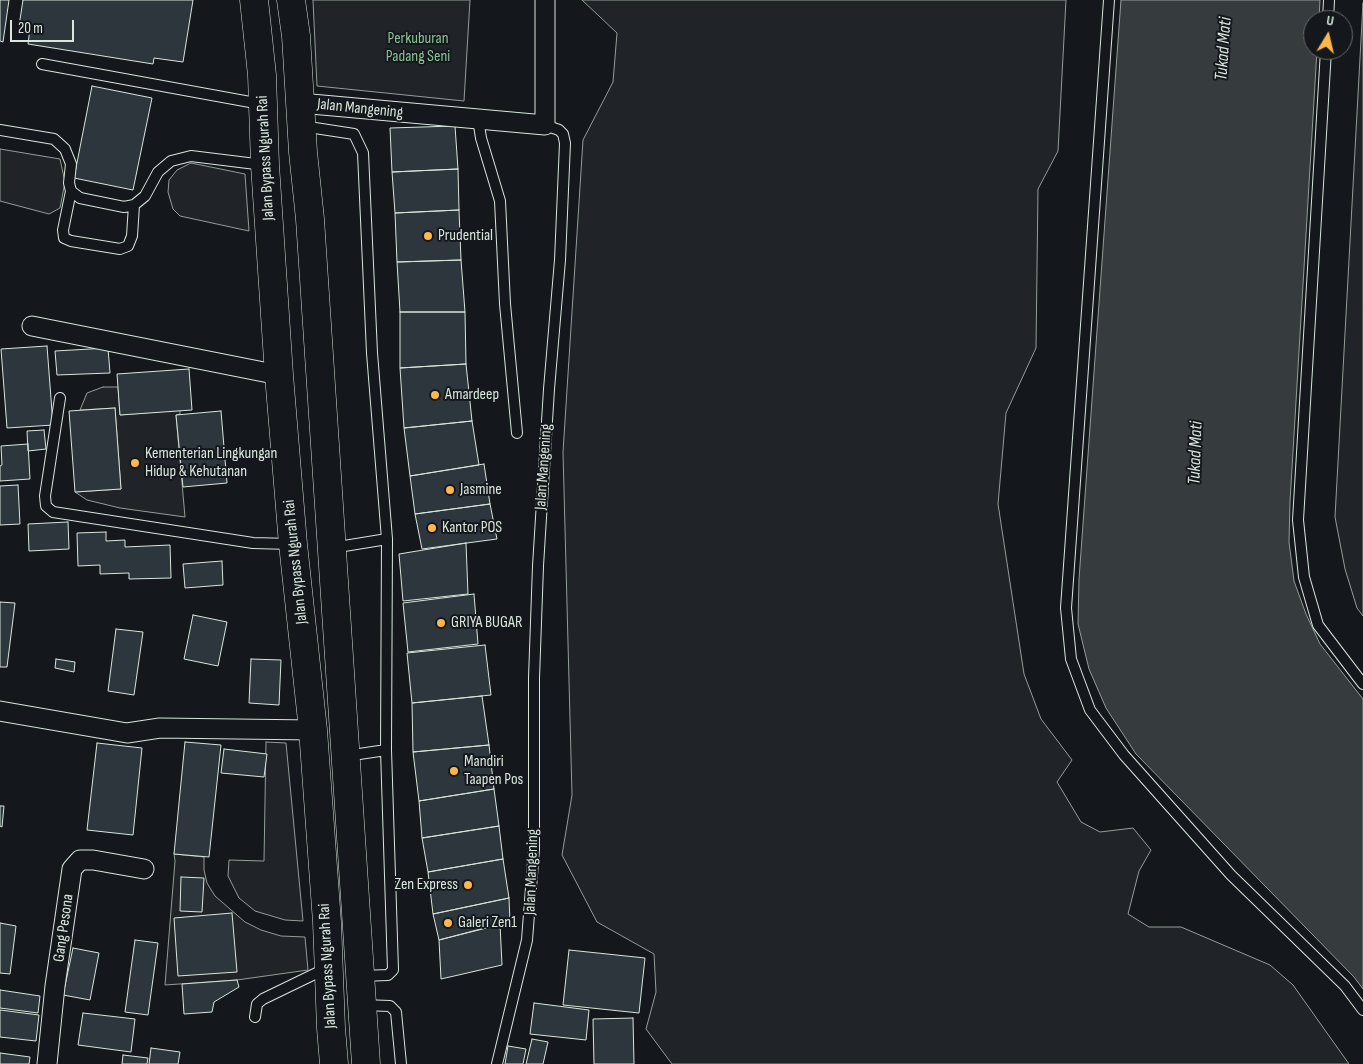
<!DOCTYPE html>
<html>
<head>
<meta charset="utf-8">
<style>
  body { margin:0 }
  #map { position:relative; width:1363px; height:1064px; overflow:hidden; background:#14181c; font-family:"Sofia Sans Condensed",sans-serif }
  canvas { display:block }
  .north { position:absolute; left:1303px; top:10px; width:50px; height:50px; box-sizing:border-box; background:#14181c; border:1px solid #626a69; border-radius:50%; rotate:9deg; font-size:14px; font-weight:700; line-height:20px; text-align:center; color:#d8e6dc }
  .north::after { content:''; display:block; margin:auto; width:18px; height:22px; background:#ffb74d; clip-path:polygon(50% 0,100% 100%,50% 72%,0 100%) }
  .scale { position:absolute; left:10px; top:20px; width:64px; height:22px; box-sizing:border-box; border:2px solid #d8e6dc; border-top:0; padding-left:6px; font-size:15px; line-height:18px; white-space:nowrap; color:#d8e6dc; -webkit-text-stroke:4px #14181c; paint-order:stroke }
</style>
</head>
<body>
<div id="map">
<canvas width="1363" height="1064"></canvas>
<div class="north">U</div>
<div class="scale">20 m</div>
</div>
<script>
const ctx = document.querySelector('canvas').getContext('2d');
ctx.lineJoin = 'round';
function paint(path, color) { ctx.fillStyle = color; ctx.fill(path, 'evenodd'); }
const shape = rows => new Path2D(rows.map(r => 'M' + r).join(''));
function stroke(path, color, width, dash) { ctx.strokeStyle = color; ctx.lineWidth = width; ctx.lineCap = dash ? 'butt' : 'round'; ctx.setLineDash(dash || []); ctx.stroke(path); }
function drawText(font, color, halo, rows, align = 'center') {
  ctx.font = font + ' "Sofia Sans Condensed",sans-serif'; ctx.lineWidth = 4; ctx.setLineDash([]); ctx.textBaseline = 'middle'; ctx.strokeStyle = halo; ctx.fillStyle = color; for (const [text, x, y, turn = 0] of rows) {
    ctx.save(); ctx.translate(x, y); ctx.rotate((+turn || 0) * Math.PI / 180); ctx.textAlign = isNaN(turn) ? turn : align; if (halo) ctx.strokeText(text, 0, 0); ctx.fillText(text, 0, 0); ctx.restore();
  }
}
const green = shape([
  [313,0,470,0,464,101,317,86,313,0],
  [582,0,1066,0,1058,151,1038,189,1036,348,1006,413,998,504,1024,674,1041,719,1072,760,1057,782,1081,822,1100,832,1133,828,1151,850,1139,871,1128,914,1149,927,1181,927,1270,965,1293,985,1349,1064,672,1064,646,1029,656,992,654,954,597,922,562,855,572,795,563,452,583,140,613,82,617,33,582,0],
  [1363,3,1363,616,1357,608,1345,569,1335,517,1363,3],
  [0,149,60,159,65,182,60,208,49,214,0,201,0,149],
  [191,163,245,174,249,231,180,216,173,209,168,192,169,180,177,170,191,163],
  [103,387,118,387,120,415,180,410,180,414,176,415,185,517,120,508,87,500,75,492,121,489,115,408,80,410,87,393,103,387],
  [266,742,286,743,303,921,285,920,255,911,239,898,228,876,229,860,264,861,266,742],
  [174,854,204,857,204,870,207,883,215,896,245,922,261,930,281,936,305,937,308,970,237,980,165,985,175,861,174,854]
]);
paint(green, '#202428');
stroke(green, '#939e99', 1);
const water = shape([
  [1121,0,1320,0,1319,20,1313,20,1313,50,1317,50,1290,502,1289,542,1294,581,1306,614,1320,644,1363,699,1363,989,1354,977,1136,754,1106,708,1089,669,1078,624,1079,579,1121,0]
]);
paint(water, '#363b3e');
stroke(water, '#939e99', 1);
const building = shape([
  [0,0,9,0,3,42,0,41,0,0],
  [23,0,193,0,183,62,154,58,153,64,28,44,30,28,19,26,23,0],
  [92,86,152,98,133,190,74,178,92,86],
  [455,126,458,169,392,172,390,128,455,126],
  [458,169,459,210,395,213,392,172,458,169],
  [459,210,461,260,397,262,395,213,459,210],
  [461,260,465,312,400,312,397,262,461,260],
  [400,312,465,312,466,364,400,368,400,312],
  [47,346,53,425,7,428,1,349,47,346],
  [108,348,110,373,57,375,55,351,108,348],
  [466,364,472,421,404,428,400,368,466,364],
  [189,369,192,410,120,415,117,374,189,369],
  [115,408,121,489,75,492,69,411,115,408],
  [221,411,227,483,183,487,176,415,221,411],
  [472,421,479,465,410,476,404,428,472,421],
  [44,430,46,449,28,451,27,431,44,430],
  [28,444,30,479,0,481,0,466,2,465,1,446,28,444],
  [484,464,490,504,415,514,410,476,484,464],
  [18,485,20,524,0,525,0,486,18,485],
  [490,504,497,539,422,549,415,514,490,504],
  [68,522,69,549,29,551,28,524,68,522],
  [106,532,106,541,125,540,125,547,170,545,171,578,129,579,129,573,100,574,100,565,78,566,77,533,106,532],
  [466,543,468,594,403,601,399,554,466,543],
  [222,561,223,585,185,588,183,564,222,561],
  [474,594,478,644,408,652,403,603,474,594],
  [0,602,15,603,7,667,0,667,0,602],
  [193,615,227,622,218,666,184,659,193,615],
  [116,629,143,632,134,695,108,691,116,629],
  [485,645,491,695,412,703,407,653,485,645],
  [56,659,75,662,74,672,55,668,56,659],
  [251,659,281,660,279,705,249,703,251,659],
  [482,696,489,745,413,752,412,703,482,696],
  [185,742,221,745,209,857,174,854,185,742],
  [97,743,142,748,133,835,87,830,97,743],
  [489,745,494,789,419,801,413,752,489,745],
  [224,749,267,754,264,777,221,773,224,749],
  [494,789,499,826,422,838,419,801,494,789],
  [0,806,4,806,2,827,0,826,0,806],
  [499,826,503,859,428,872,422,838,499,826],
  [503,859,509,898,433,914,428,872,503,859],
  [181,877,204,878,202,912,180,911,181,877],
  [509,898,510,922,439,940,433,914,509,898],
  [232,913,237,972,178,976,174,918,232,913],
  [0,923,16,926,10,974,0,973,0,923],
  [500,924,502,965,441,979,439,940,500,924],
  [135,940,158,943,148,1015,125,1012,135,940],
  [73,948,99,953,90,1000,63,995,73,948],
  [569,950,645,958,639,1013,563,1005,569,950],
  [237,980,239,987,214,1002,212,1012,184,1014,182,984,237,980],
  [0,990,40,996,38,1013,0,1008,0,990],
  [534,1003,589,1010,586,1040,530,1034,534,1003],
  [0,1010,39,1015,36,1041,0,1037,0,1010],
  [83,1013,135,1019,131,1052,78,1045,83,1013],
  [633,1018,634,1064,594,1064,593,1019,633,1018],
  [532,1039,548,1042,543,1064,526,1064,532,1039],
  [508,1046,526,1049,523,1064,505,1064,508,1046],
  [151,1048,180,1052,178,1064,149,1064,151,1048],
  [0,1053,30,1057,29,1064,0,1064,0,1053],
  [123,1055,148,1058,147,1064,122,1064,123,1055]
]);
paint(building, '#2c363c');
stroke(building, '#d8e6dc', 1);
const lane = shape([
  [1109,0,1066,608,1071,659,1090,710,1124,755,1231,875,1345,986,1363,1010],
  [1328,20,1329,0],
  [1326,50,1298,520,1304,577,1318,625,1363,684],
  [42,64,261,104],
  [478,119,481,138,500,201,505,304,517,433],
  [302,126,354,134,363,153,372,353,387,539,386,750,393,970,388,975,361,976],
  [0,130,54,139,65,149,71,164,69,183,71,191,80,198,124,207,134,205,145,196,158,172,171,161,191,156,264,165],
  [71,191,63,230,64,238,71,241,120,249,128,246,132,236,134,205],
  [60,398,45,496,46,506,53,512,253,543,291,544],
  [332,548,387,539],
  [346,756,386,750],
  [362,1005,390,1006,396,1012,401,1064],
  [255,1017,257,1004,263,999,327,968],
  [497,1064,527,940,534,849,534,678,538,566,549,389,560,260,565,143,563,134,559,130,545,125]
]);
const street = shape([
  [300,103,545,125,545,0],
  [32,326,279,375],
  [0,711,127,733,160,728,313,730],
  [47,1064,55,986,72,869,80,860,93,860,144,869]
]);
const highway = shape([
  [254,0,262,75,265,165,279,375,293,544,313,730,327,922,331,1028,334,1064],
  [291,0,296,36,303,152,310,219,366,1064]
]);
stroke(lane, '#d8e6dc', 12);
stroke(street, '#d8e6dc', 21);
stroke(highway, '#d8e6dc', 29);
stroke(lane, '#14181c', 10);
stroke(street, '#14181c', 19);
stroke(highway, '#14181c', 28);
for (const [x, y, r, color] of [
  [428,236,5,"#ffb74d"],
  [435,395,5,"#ffb74d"],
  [135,463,5,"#ffb74d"],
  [450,490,5,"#ffb74d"],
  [432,528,5,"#ffb74d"],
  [441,623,5,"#ffb74d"],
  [454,771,5,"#ffb74d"],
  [468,885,5,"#ffb74d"],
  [448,923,5,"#ffb74d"]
]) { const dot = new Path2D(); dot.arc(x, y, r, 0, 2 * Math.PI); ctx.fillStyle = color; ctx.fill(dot); stroke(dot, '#14181c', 2); }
drawText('16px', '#8ac095', '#14181c', [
  ["Perkuburan",418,39],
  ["Padang Seni",418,57]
]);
drawText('16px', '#d8e6dc', '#14181c', [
  ["Jalan Mangening",360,109,6],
  ["Jalan Bypass Ngurah Rai",266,158,-93],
  ["Jalan Mangening",544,467,-86],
  ["Jalan Bypass Ngurah Rai",296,562,-96],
  ["Jalan Mangening",532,872,-88],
  ["Gang Pesona",64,928,-82],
  ["Jalan Bypass Ngurah Rai",328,966,-93]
]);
drawText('16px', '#d8e6dc', '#14181c', [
  ["Prudential",438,236],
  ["Amardeep",445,395],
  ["Kementerian Lingkungan",145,454],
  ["Hidup & Kehutanan",145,472],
  ["Jasmine",460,490],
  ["Kantor POS",442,528],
  ["GRIYA BUGAR",451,623],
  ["Mandiri",464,762],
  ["Taapen Pos",464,780],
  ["Zen Express",458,885,"right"],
  ["Galeri Zen1",458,923]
], 'left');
drawText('italic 18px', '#d8e6dc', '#14181c', [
  ["Tukad Mati",1224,49,-86],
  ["Tukad Mati",1196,453,-88]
]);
</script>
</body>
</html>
